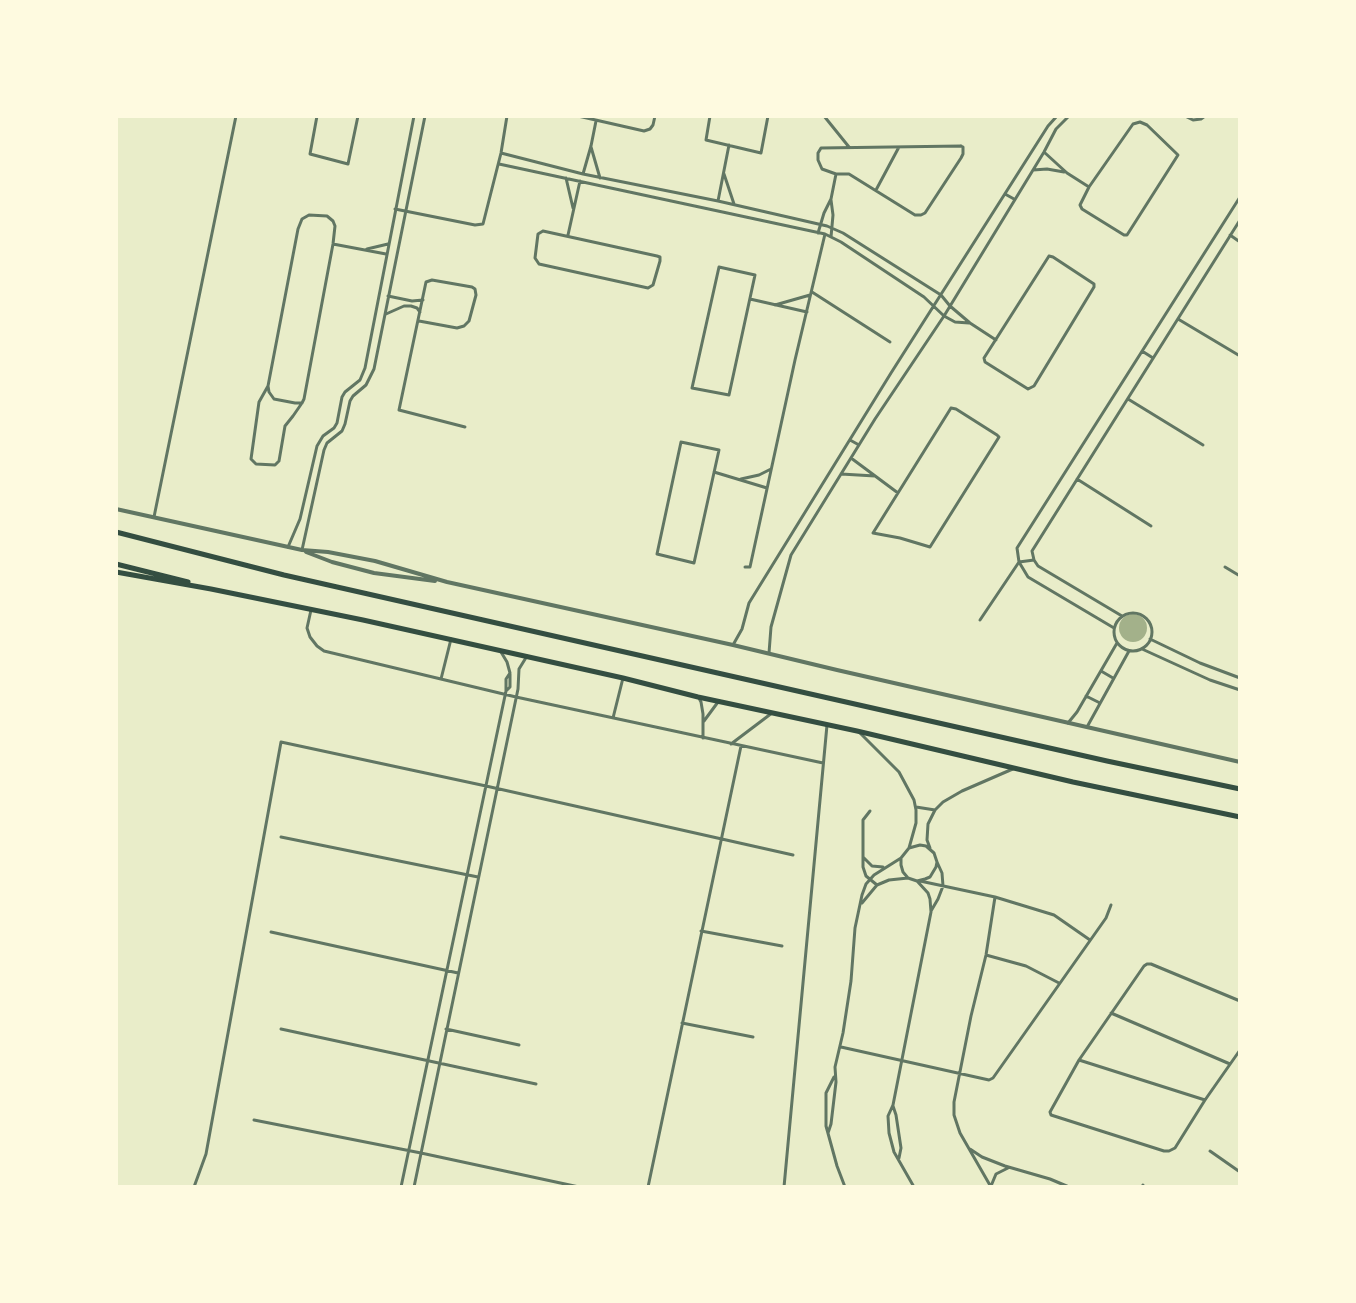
<!DOCTYPE html>
<html>
<head>
<meta charset="utf-8">
<style>
  body { margin:0 }
  #map { position:relative; width:1356px; height:1303px; overflow:hidden; background:#e9edc9; font-family:"Fira Sans Condensed",sans-serif }
  canvas { display:block }
  .frame { position:absolute; inset:0; border:118px solid #fefae0; pointer-events:none }
</style>
</head>
<body>
<div id="map">
<canvas width="1356" height="1303"></canvas>
<div class="frame"></div>
</div>
<script>
const ctx = document.querySelector('canvas').getContext('2d');
ctx.lineJoin = 'round';
function paint(path, color) { ctx.fillStyle = color; ctx.fill(path, 'evenodd'); }
const shape = rows => new Path2D(rows.map(r => 'M' + r).join(''));
function stroke(path, color, width, dash) { ctx.strokeStyle = color; ctx.lineWidth = width; ctx.lineCap = dash ? 'butt' : 'round'; ctx.setLineDash(dash || []); ctx.stroke(path); }
paint(shape([
  '1119 628a14 14 0 1 1 28 0a14 14 0 1 1-28 0Z'
]), '#a3b18a');
stroke(shape([
  [317,116,310,154,348,164,358,116],
  [578,116,644,131,650,129,653,125,655,116],
  [710,116,706,140,761,153,768,116],
  [824,116,849,147],
  [1185,116,1193,120,1201,119,1205,116],
  [1140,122,1147,125,1178,155,1127,235,1124,235,1082,209,1080,205,1089,187,1133,124,1140,122],
  [961,146,963,147,963,154,961,158,925,213,921,215,915,215,849,174,836,174,822,169,818,160,818,153,821,148,961,146],
  [591,147,600,178],
  [1044,152,1067,173,1089,187],
  [501,153,583,174,718,201,827,226,843,233,941,295,950,306,970,323,996,340],
  [499,164,825,234,841,242,924,297,944,316,955,322,969,323],
  [1033,170,1047,169,1064,172],
  [583,174,591,146,596,121],
  [724,174,734,204],
  [566,178,573,208],
  [876,190,899,147],
  [1005,194,1014,199],
  [831,200,833,215,831,237],
  [718,201,729,145],
  [395,209,475,225,483,224,501,153,507,116],
  [543,231,657,256,660,257,660,261,653,285,648,288,539,264,535,258,538,234,543,231],
  [818,233,824,213,831,199,836,174],
  [568,235,580,181],
  [1230,235,1240,242],
  [333,244,386,254],
  [367,249,388,244],
  [1049,256,1053,257,1094,284,1094,287,1034,386,1028,389,985,362,984,358,1049,256],
  [719,267,755,275,729,395,692,388,719,267],
  [812,292,890,342],
  [388,296,412,301,423,300],
  [750,299,807,312],
  [775,305,810,295],
  [386,314,404,306,411,306,417,308,420,312],
  [1178,319,1240,356],
  [419,321,457,328,464,326,469,321,476,295,475,289,472,287,432,280,426,282,399,410,465,427],
  [1142,351,1153,358],
  [268,386,259,402,251,459,256,464,275,465,279,461,285,426,293,416,302,403,304,399,333,244,335,226,333,221,327,216,309,215,302,219,298,229,268,386,269,392,274,399,295,403,302,403],
  [1128,399,1203,445],
  [951,408,956,409,997,435,999,437,930,547,900,538,873,533,951,408],
  [850,440,859,445],
  [681,442,719,450,694,563,657,554,681,442],
  [851,458,898,493],
  [714,472,767,488],
  [841,474,875,476],
  [741,479,759,475,771,469],
  [1077,479,1151,526],
  [154,517,236,116],
  [288,547,300,519,317,446,323,436,334,428,337,423,342,397,345,392,360,380,365,368,414,116],
  [302,550,324,450,327,443,342,431,345,424,350,401,353,396,366,385,374,369,425,116],
  [745,567,750,567,795,360,825,234],
  [1225,567,1240,576],
  [311,610,307,628,310,637,317,646,324,651,516,697,823,763],
  '1114 632a19 19 0 1 1 38 0a19 19 0 1 1-38 0Z',
  [1122,616,1038,566,1034,560,1032,551,1240,220],
  [980,620,1019,562,1034,560],
  [1114,628,1028,577,1019,562,1017,548,1240,197],
  [1150,639,1200,663,1240,678],
  [733,645,742,629,749,603,891,373,1048,126,1057,116],
  [1142,649,1210,680,1240,690],
  [769,653,771,627,791,555,875,419,944,316,1044,152,1056,129,1069,116],
  [1101,671,1113,678],
  [441,679,451,639],
  [506,691,510,687,510,674],
  [1086,696,1100,703],
  [699,698,701,702,703,714,703,738],
  [613,718,623,678],
  [704,721,718,702],
  [1068,723,1077,712,1117,643],
  [1087,727,1129,651],
  [860,733,899,772,914,800,916,810,916,823,909,848,901,858,901,865,903,872,908,878,917,881,925,879,930,877,936,867,937,862,934,853,926,846,920,845,909,848],
  [731,744,772,713],
  [916,807,935,810],
  [870,811,863,820,863,867,866,876,877,885],
  [281,837,478,877],
  [930,848,927,840,928,824,935,810,943,802,962,791,1015,768],
  [863,857,872,866,883,867],
  [920,881,995,897,1054,915,1090,940],
  [862,903,877,885,889,880,908,878],
  [931,911,938,899,943,886,942,873,937,862],
  [701,931,782,946],
  [271,932,458,973],
  [986,955,1026,966,1059,983],
  [1240,1001,1151,964,1147,964,1144,966,1079,1060,1050,1112,1051,1115,1164,1151,1169,1151,1175,1148,1205,1100,1240,1050],
  [1111,1013,1230,1064],
  [682,1023,753,1037],
  [281,1029,536,1084],
  [446,1029,519,1045],
  [841,1047,989,1080,993,1078,1106,918,1111,905],
  [1079,1060,1205,1100],
  [834,1077,826,1093,826,1126,837,1166,845,1187],
  [893,1106,896,1115,901,1148,899,1158],
  [254,1120,421,1153,579,1187],
  [828,1133,831,1124,836,1082,835,1067,843,1033,851,981,855,928,862,895,866,884,874,875,901,858],
  [970,1149,982,1157,1005,1166,1050,1179,1069,1187],
  [1210,1151,1240,1172],
  [991,1186,996,1174,1008,1168],
  [194,1187,206,1154,281,742,486,786,793,855],
  [401,1187,506,691,506,679,510,673,507,662,501,652],
  [414,1187,518,689,519,669,527,656],
  [648,1187,741,746],
  [784,1187,827,725],
  [914,1187,894,1152,889,1133,888,1116,893,1105,931,912,930,899,928,893,917,881],
  [991,1187,960,1133,954,1115,954,1102,971,1016,986,955,995,897],
  [1142,1187,1143,1185]
]), '#617663', 3);
stroke(shape([
  [116,509,302,550,328,552,375,561,447,582,733,645,837,670,1240,762],
  [306,552,332,562,374,573,435,581]
]), '#617663', 4);
stroke(shape([
  [116,532,284,575,1107,761,1240,789],
  [116,564,188,582],
  [116,572,211,589,363,620,623,678,698,697,857,731,1073,782,1240,817]
]), '#344e41', 5);
</script>
</body>
</html>
